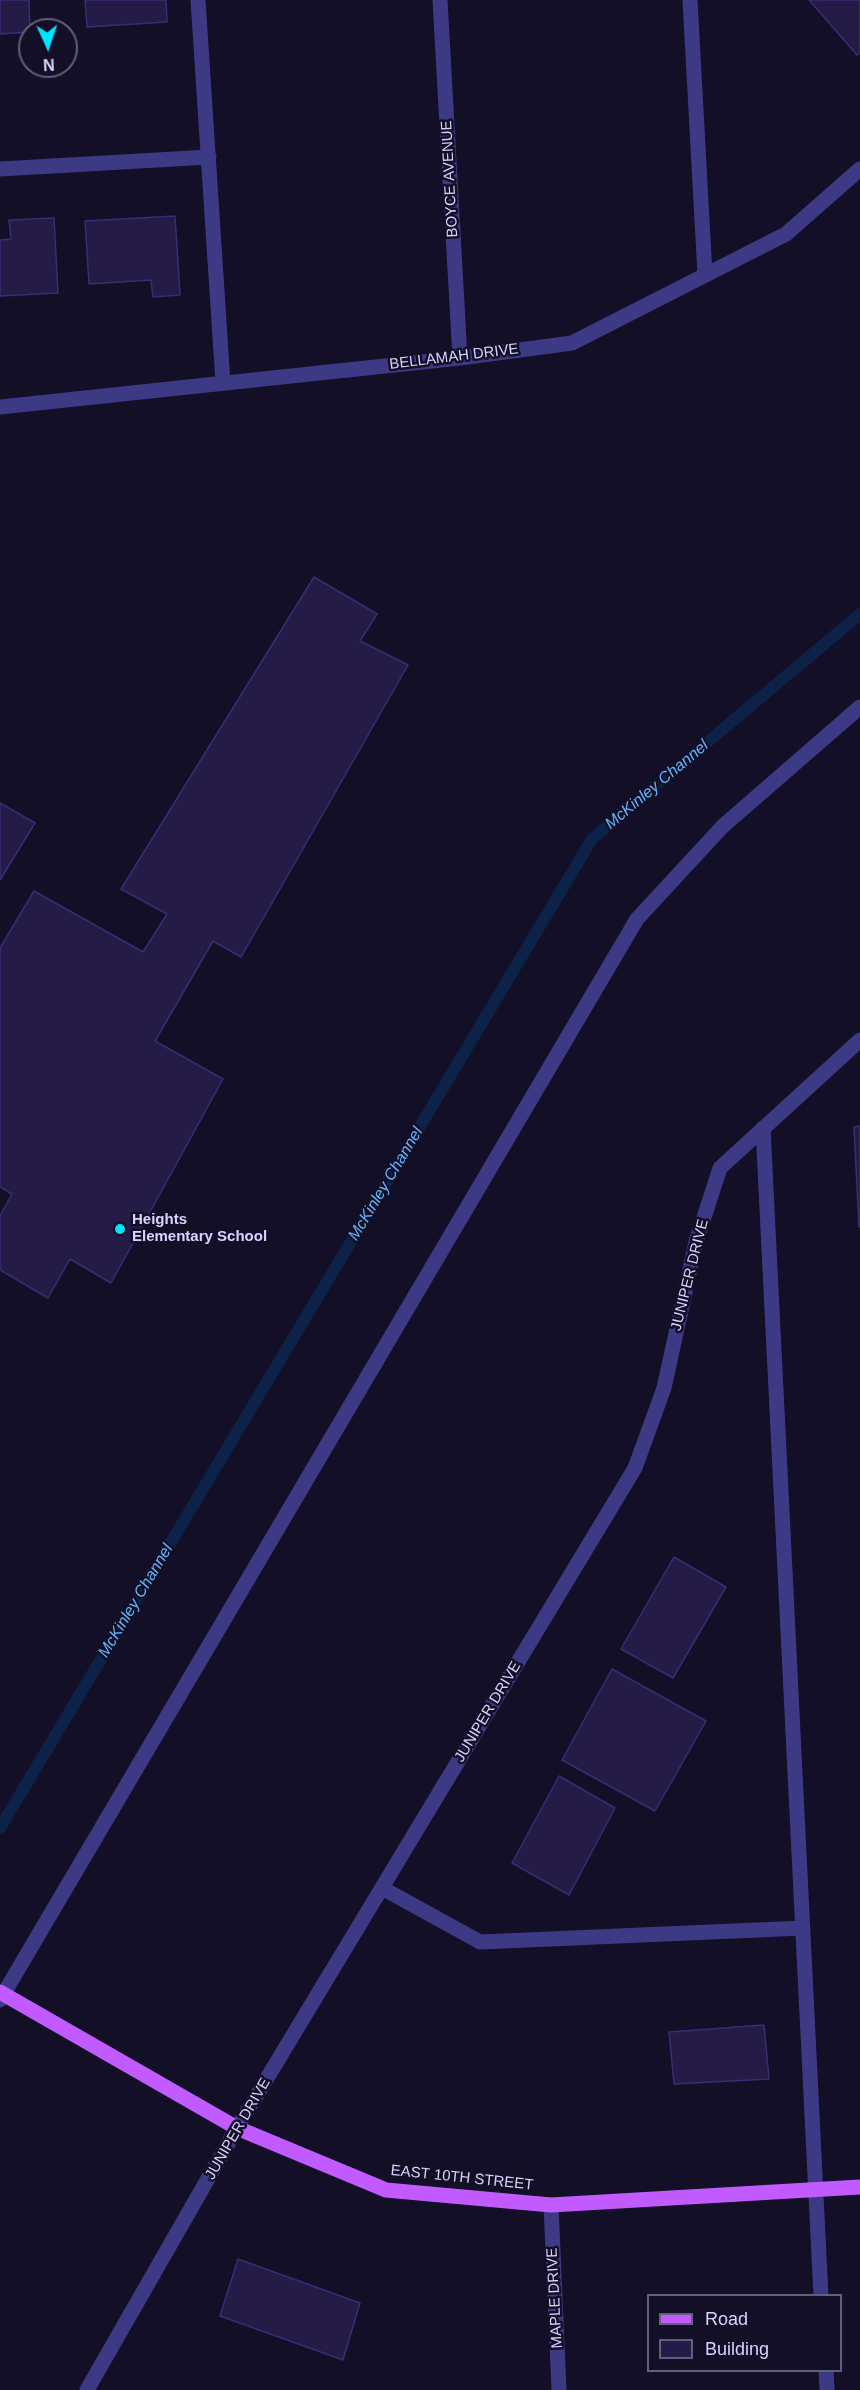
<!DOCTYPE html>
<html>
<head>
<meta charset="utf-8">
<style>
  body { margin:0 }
  #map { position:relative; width:860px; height:2390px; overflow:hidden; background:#130f26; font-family:Arial,sans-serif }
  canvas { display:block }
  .legend { position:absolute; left:647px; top:2294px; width:195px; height:78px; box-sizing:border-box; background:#130f26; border:2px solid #625e7d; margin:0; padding:8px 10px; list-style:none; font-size:18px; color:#d9d4ff }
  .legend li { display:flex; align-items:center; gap:12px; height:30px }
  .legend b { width:30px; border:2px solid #625e7d }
  .north { position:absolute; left:18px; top:18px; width:60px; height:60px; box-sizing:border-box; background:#130f26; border:2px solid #625e7d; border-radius:50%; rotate:177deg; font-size:16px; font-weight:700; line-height:24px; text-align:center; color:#d9d4ff }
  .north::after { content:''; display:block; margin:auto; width:21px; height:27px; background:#00e5ff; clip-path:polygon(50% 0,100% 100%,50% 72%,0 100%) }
</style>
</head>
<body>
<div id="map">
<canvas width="860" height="2390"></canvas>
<ul class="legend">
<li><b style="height:8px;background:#c25bff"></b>Road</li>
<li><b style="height:16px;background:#241b47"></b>Building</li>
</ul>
<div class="north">N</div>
</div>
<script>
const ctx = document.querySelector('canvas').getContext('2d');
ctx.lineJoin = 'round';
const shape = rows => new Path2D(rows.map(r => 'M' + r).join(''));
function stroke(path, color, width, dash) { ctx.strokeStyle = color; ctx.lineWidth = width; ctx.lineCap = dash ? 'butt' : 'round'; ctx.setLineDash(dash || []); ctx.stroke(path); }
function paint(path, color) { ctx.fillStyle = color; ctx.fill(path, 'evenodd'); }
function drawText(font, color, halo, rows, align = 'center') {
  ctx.font = font + ' Arial,sans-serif'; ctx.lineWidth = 5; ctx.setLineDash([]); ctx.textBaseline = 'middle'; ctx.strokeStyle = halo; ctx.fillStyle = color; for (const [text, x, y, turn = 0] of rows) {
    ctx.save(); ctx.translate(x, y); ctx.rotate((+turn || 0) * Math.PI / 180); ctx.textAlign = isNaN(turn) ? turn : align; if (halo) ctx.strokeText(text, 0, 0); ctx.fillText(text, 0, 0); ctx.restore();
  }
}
stroke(shape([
  [0,1828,592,839,860,614]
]), '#0c2248', 12);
const building = shape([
  [0,0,29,0,30,32,0,34,0,0],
  [85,0,166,0,167,22,87,27,85,0],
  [809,0,860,0,860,52,857,55,809,0],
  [175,216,180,295,153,297,151,280,89,284,85,221,175,216],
  [54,218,58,293,0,296,0,240,11,239,9,220,54,218],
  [314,577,377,614,360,641,408,665,241,957,213,941,155,1041,223,1079,111,1283,70,1259,48,1298,0,1270,0,1216,12,1194,0,1187,0,948,34,891,143,952,167,914,121,889,314,577],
  [0,803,35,823,0,880,0,803],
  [860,1126,860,1227,859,1227,854,1127,860,1126],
  [674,1557,726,1587,673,1678,621,1649,674,1557],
  [612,1669,706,1721,655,1811,562,1760,612,1669],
  [559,1776,615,1808,569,1895,512,1863,559,1776],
  [764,2025,769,2079,674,2084,669,2032,764,2025],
  [238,2259,360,2303,343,2360,220,2316,238,2259]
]);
paint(building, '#241b47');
stroke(building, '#3b2d73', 1.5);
stroke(shape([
  [198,0,223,383],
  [440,0,460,358],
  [690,0,705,275],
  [0,169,209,157],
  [0,407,460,358,572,343,786,234,860,169],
  [763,1128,821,2296],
  [382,1888,480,1942,803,1928],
  [0,2000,637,919,723,826,860,707],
  [551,2205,559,2390],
  [826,2370,827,2390],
  [87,2390,237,2128,635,1468,664,1388,696,1242,720,1168,860,1040]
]), '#3d3a85', 15);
stroke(shape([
  [0,1992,237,2128,386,2190,551,2205,860,2187]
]), '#c25bff', 15);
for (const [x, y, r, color] of [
  [120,1229,6,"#00e5ff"]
]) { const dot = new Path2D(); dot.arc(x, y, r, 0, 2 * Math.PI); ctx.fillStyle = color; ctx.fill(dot); stroke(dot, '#130f26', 2); }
drawText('15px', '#d9d4ff', '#130f26', [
  ["BOYCE AVENUE",450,179,-93],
  ["BELLAMAH DRIVE",454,357,-7],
  ["JUNIPER DRIVE",690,1275,-76],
  ["JUNIPER DRIVE",488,1712,-59],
  ["JUNIPER DRIVE",238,2129,-60],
  ["EAST 10TH STREET",462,2178,6],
  ["MAPLE DRIVE",555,2298,-93]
]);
drawText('bold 15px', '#d9d4ff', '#130f26', [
  ["Heights",132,1220],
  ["Elementary School",132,1237]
], 'left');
drawText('italic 16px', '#62b6ff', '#130f26', [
  ["McKinley Channel",657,785,-40],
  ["McKinley Channel",386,1184,-59],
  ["McKinley Channel",136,1601,-59]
]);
</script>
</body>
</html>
